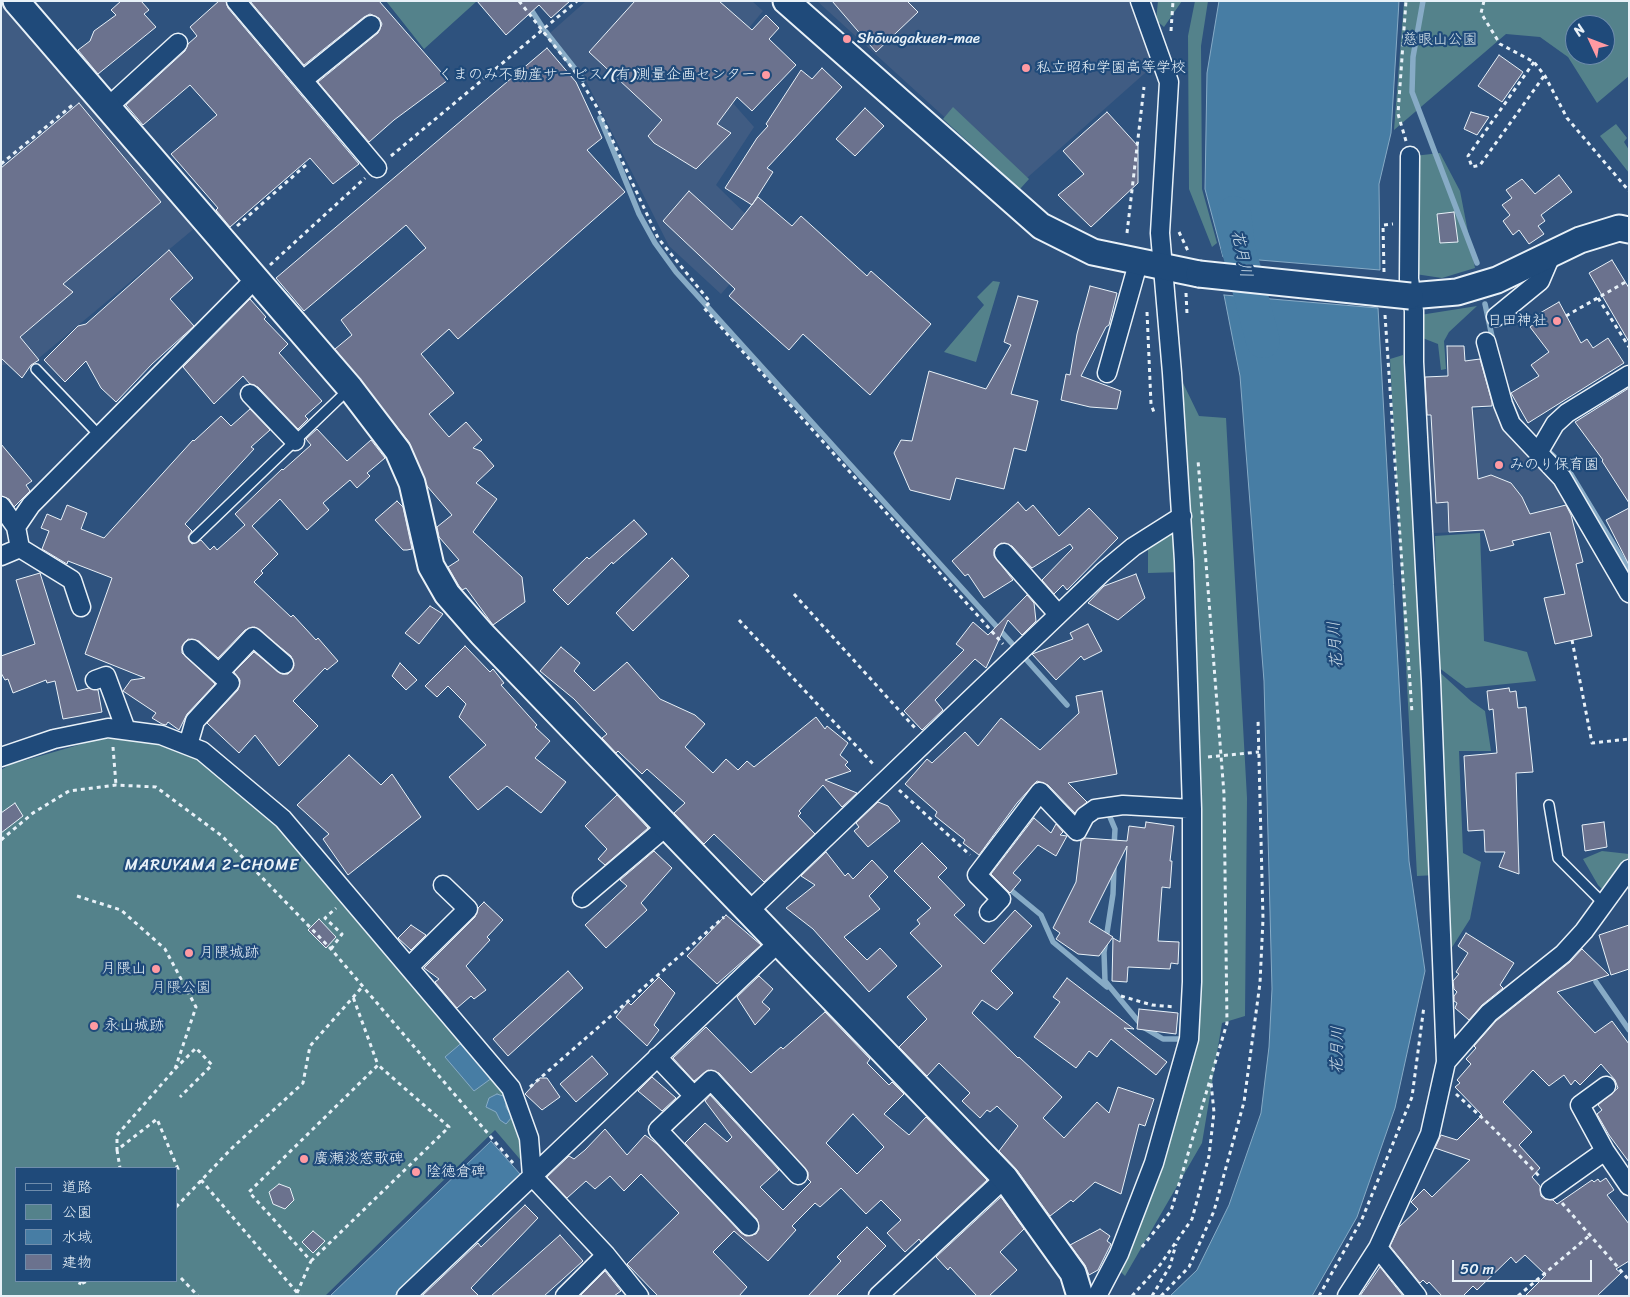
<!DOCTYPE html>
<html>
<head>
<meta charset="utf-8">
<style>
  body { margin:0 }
  #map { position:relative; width:1630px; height:1297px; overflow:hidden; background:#2e527e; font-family:Sriracha,"Klee One",sans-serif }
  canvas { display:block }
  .frame { position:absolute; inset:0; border:2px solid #e8f1f8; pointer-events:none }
  .legend { position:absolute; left:15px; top:1167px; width:162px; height:115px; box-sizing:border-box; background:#1f4a7a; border:1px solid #6f8dac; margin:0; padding:6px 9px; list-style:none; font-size:15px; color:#e8f1f8 }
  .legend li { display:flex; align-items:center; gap:10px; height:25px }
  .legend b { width:25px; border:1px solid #6f8dac }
  .north { position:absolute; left:1565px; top:15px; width:50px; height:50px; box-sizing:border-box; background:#1f4a7a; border:1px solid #6f8dac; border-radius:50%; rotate:313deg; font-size:14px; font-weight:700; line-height:20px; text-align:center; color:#e8f1f8 }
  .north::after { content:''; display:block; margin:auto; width:18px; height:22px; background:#ff9aa2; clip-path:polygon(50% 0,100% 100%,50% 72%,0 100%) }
  .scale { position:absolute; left:1452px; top:1260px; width:140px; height:22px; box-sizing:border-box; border:2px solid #e8f1f8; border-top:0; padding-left:6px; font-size:15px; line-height:18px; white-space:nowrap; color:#e8f1f8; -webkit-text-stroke:4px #1f4a7a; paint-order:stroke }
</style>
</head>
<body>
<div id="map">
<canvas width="1630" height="1297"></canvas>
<div class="frame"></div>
<ul class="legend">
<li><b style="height:6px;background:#1f4a7a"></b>道路</li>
<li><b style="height:14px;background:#54828b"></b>公園</li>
<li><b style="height:14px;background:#477da4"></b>水域</li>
<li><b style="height:14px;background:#6b728e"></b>建物</li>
</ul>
<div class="north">N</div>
<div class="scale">50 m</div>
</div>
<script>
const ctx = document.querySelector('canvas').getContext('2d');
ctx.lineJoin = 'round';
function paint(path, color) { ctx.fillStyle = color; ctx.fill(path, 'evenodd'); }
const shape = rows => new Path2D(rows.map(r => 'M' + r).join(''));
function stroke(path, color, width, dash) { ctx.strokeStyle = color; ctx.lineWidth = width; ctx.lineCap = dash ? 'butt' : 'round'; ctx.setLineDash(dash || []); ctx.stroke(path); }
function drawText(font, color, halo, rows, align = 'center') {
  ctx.font = font + ' Sriracha,"Klee One",sans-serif'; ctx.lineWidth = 4.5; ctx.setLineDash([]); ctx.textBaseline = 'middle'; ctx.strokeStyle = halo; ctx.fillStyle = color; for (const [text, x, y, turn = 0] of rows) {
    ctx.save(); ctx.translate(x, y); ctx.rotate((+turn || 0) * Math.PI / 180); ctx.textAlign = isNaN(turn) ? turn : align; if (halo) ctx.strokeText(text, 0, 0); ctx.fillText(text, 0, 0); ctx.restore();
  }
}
paint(shape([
  [586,1,752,1,763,11,709,76,754,127,716,185,770,238,721,294,669,246,582,73,550,33],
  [817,1,1141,1,1163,57,1019,185],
  [1,2,28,21,202,222,33,363,1,365],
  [1499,406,1570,501,1484,531,1434,533,1420,418]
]), '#405c83');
paint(shape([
  [386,1,477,1,424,49],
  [1158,1,1182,1,1164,27,1156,20],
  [1195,1,1208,1,1201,46,1202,189,1217,243,1212,247,1189,189,1188,36],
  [1404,1,1629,1,1629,76,1597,103,1568,57,1540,37,1506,34,1394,130],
  [1575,25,1605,25,1605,55,1575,55],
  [953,107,1029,179,1020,189,943,119],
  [1616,124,1627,138,1624,142,1629,150,1629,173,1600,136],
  [1440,153,1460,191,1475,268,1442,278,1415,274,1414,156],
  [993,281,1000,282,976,362,944,352,984,305,977,297],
  [1477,306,1449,332,1444,341,1446,369,1441,370,1438,344,1420,337,1420,315],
  [1403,355,1436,875,1417,876,1390,359],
  [1183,383,1199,416,1226,418,1247,798,1245,1016,1222,1023,1202,1143,1125,1276,1118,1269,1164,1162,1196,1023,1193,616],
  [1180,519,1182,572,1148,573,1148,549,1152,538],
  [1480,533,1484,641,1527,652,1536,681,1466,688,1438,667,1435,536],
  [1435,668,1471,701,1485,711,1491,751,1459,751,1463,853,1481,862,1470,919,1451,949,1441,704],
  [99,739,137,739,184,750,226,780,283,831,506,1091,523,1136,524,1164,495,1130,325,1296,1,1296,1,770,9,765],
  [16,1168,176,1168,176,1281,16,1281],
  [1602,851,1629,854,1629,862,1608,895,1598,885,1583,859]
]), '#54828b');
const water = shape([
  [1219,1,1399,1,1391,133,1379,184,1380,270,1223,257,1205,189,1207,73,1219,1],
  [1224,295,1378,308,1409,861,1425,971,1395,1108,1357,1217,1312,1296,1170,1296,1197,1270,1229,1205,1261,1113,1269,1047,1272,989,1264,681,1240,376,1224,295],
  [465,1040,496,1075,474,1091,445,1057,465,1040],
  [497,1094,506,1097,506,1107,512,1117,506,1124,500,1120,496,1112,486,1107,489,1098,497,1094],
  [491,1141,520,1174,394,1296,330,1296,491,1141]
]);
paint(water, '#477da4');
stroke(water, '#87abc6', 1);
stroke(shape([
  [1423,1,1413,57,1412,92,1477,263],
  [528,5,543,28],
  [546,32,583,79],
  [600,118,639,214,655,243,676,272,1016,648],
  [1485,304,1493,341],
  [1545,448,1569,471,1629,570],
  [1024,657,1067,705],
  [1107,810,1115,829,1114,847],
  [1114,866,1113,894,1104,952,1105,981,1143,1027,1163,1039,1187,1039],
  [1007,887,1041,915,1053,942,1107,987],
  [1596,982,1629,1030]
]), '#87abc6', 5.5);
stroke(shape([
  [1234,213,1238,247,1263,341]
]), '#477da4', 34);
const building = shape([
  [121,1,141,1,149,10,144,14,156,27,98,74,78,50,90,41,94,31,116,15,111,10,121,1],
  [219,1,226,1,228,8,359,164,333,184,310,158,230,227,216,210,218,208,171,154,217,115,190,85,143,125,126,105,185,51,188,44,197,36,190,27,219,1],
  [250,1,379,1,448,80,394,120,369,142,318,82,378,33,382,24,379,18,370,14,364,17,304,65,250,1],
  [477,1,570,1,551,18,539,5,506,35,477,1],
  [635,1,719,1,752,30,766,15,779,28,769,39,796,65,752,111,737,97,717,124,731,133,696,169,654,143,648,136,662,120,589,52,635,1],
  [832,1,907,1,918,12,876,52,832,1],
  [547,48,576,82,602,138,587,150,625,192,458,339,449,329,421,354,454,393,429,414,449,437,466,422,482,440,473,448,481,451,494,466,476,483,497,499,473,532,522,577,525,602,493,625,466,588,462,590,459,586,448,567,459,560,439,537,437,527,452,515,427,486,409,442,335,349,352,335,341,320,426,248,406,225,304,311,276,278,547,48],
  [1499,55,1523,72,1502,102,1478,86,1499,55],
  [822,68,842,87,767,168,773,172,752,205,725,188,757,138,768,126,766,124,801,70,812,79,822,68],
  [79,103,161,202,63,284,73,292,20,337,39,360,31,365,22,378,1,358,1,168,79,103],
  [865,108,884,126,855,156,836,139,865,108],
  [1107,112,1138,146,1138,183,1091,227,1058,195,1084,174,1063,151,1107,112],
  [1471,112,1489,117,1477,135,1464,129,1471,112],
  [1559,175,1572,192,1541,215,1545,221,1538,226,1544,234,1529,244,1519,230,1513,235,1503,221,1510,215,1502,205,1512,198,1506,190,1522,179,1535,194,1559,175],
  [689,191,732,230,758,197,792,226,801,216,867,276,871,271,931,324,870,395,803,334,789,350,729,296,735,289,663,221,689,191],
  [1454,212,1458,242,1440,243,1437,214,1454,212],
  [169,250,193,278,170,299,194,326,152,364,116,402,101,388,86,361,65,382,44,360,78,326,86,324,169,250],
  [1612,260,1629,288,1629,342,1589,273,1612,260],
  [1090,286,1117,293,1109,325,1106,327,1081,376,1121,391,1117,409,1090,407,1061,400,1066,374,1070,375,1077,334,1090,286],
  [1018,296,1038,301,1011,394,1038,401,1026,451,1014,448,1004,489,956,478,950,500,910,490,894,453,901,440,912,441,929,371,986,389,1011,345,1004,342,1018,296],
  [250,299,266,317,264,319,288,344,279,353,322,401,305,416,308,419,298,429,258,387,250,384,243,376,214,404,183,367,250,299],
  [1559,302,1581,343,1587,339,1593,348,1608,338,1624,363,1528,423,1511,393,1539,376,1531,365,1549,352,1530,327,1542,318,1540,313,1559,302],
  [1447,346,1464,346,1465,361,1480,359,1492,402,1492,406,1472,407,1478,479,1491,475,1511,483,1522,497,1530,514,1566,505,1571,515,1583,562,1576,564,1592,636,1555,644,1544,598,1565,594,1550,532,1512,541,1514,545,1490,551,1484,530,1449,532,1448,502,1436,503,1431,415,1427,415,1425,377,1448,376,1447,346],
  [1629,388,1629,503,1602,461,1603,460,1575,422,1629,388],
  [250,409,270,430,251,447,254,449,185,524,192,531,188,537,192,544,201,540,210,550,214,546,217,550,245,525,235,514,282,469,283,470,311,445,306,439,317,429,347,461,371,440,385,458,367,473,370,476,357,488,350,480,323,503,329,510,307,530,280,499,252,526,278,554,261,571,263,573,254,582,291,617,293,615,316,640,318,638,338,661,327,670,325,668,293,701,318,726,279,766,255,735,239,753,207,723,238,690,240,680,234,672,254,652,282,674,288,674,294,666,291,656,255,627,245,630,218,658,199,641,188,639,182,646,182,653,215,684,187,714,179,730,168,722,166,725,162,724,152,718,156,713,123,691,131,680,145,678,85,654,112,578,68,561,67,564,42,549,49,531,41,528,47,514,61,520,67,505,87,513,81,529,104,538,193,440,194,441,221,416,231,426,250,409],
  [1,444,32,481,26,485,30,491,14,507,9,499,1,496,1,444],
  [397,501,403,507,412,549,407,550,403,550,375,520,397,501],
  [1018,502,1026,511,1033,505,1059,536,1089,508,1118,538,1067,590,1063,585,1054,594,1042,580,1073,548,1070,544,1032,568,1012,546,1001,543,994,549,994,556,1013,580,984,598,968,574,965,576,952,561,1018,502],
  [1629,508,1629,565,1606,520,1629,508],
  [634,520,647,534,613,564,612,562,568,605,553,590,587,557,589,559,634,520],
  [672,558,689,576,633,631,616,613,672,558],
  [40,573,77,691,89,688,98,690,102,712,63,719,55,681,47,683,46,680,13,693,8,679,5,680,1,673,1,656,35,644,16,580,40,573],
  [1136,574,1145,598,1118,620,1088,603,1104,586,1136,574],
  [1027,595,1034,603,1036,621,1022,635,1008,620,986,668,975,659,935,700,943,710,922,730,904,711,964,650,956,644,973,622,988,635,1027,595],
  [430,606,443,614,419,644,405,633,430,606],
  [1088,624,1102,651,1084,660,1081,656,1056,680,1032,654,1073,639,1070,633,1088,624],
  [465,646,490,672,493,669,504,683,501,685,537,725,535,727,550,741,535,758,566,782,541,813,507,786,478,810,449,777,486,745,459,717,466,704,448,686,437,697,425,686,465,646],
  [561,647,580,663,574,671,594,691,627,662,660,699,695,715,705,724,685,747,713,773,726,759,738,770,747,761,754,767,816,717,825,729,827,726,848,743,840,755,848,762,845,765,851,771,825,780,857,793,842,807,823,785,799,811,801,813,798,816,815,834,764,882,714,834,704,844,674,813,685,803,647,769,642,774,618,751,616,753,602,738,607,734,574,699,540,671,561,647],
  [400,663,417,680,406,690,392,676,400,663],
  [1509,688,1510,692,1516,691,1518,708,1526,707,1533,772,1516,773,1519,874,1499,867,1505,852,1485,852,1484,830,1468,831,1464,756,1497,753,1493,709,1489,710,1487,691,1509,688],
  [1102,691,1117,774,1068,783,1087,802,1075,813,1048,785,1037,781,1017,803,979,855,963,843,965,840,935,816,937,812,905,784,927,759,932,763,965,732,978,746,1001,718,1040,750,1079,713,1076,696,1102,691],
  [349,755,381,785,392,774,421,817,348,875,323,839,329,834,297,805,349,755],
  [617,795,648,828,605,865,598,859,607,849,585,826,617,795],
  [878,802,888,806,900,821,868,847,854,831,859,827,856,823,878,802],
  [15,803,23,816,1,833,1,813,15,803],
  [1034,818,1051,833,1056,824,1063,832,1060,835,1067,836,1056,856,1038,845,1013,873,1021,880,1010,893,991,874,1034,818],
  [1146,822,1174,826,1170,861,1172,861,1170,888,1162,887,1158,941,1179,942,1178,964,1171,963,1170,969,1128,967,1127,982,1112,981,1113,938,1120,942,1127,846,1089,922,1113,937,1099,956,1078,954,1056,939,1060,933,1053,928,1076,882,1081,841,1085,838,1127,841,1129,826,1145,828,1146,822],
  [1604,822,1607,847,1585,851,1582,825,1604,822],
  [922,843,947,868,938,877,965,905,954,915,984,944,1015,910,1032,926,991,971,1013,993,997,1010,982,1000,972,1013,1018,1058,1019,1057,1062,1097,1043,1118,1064,1138,1097,1102,1109,1113,1118,1087,1154,1099,1145,1126,1139,1124,1121,1194,1095,1182,1073,1202,1071,1200,1050,1216,1017,1170,999,1151,1018,1126,997,1106,990,1112,987,1110,980,1118,962,1101,970,1093,939,1063,927,1076,899,1047,927,1019,907,997,942,966,910,933,920,924,917,920,931,908,894,871,922,843],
  [654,851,672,868,641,903,647,910,606,948,585,925,627,886,620,880,654,851],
  [826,852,845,876,848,873,853,879,872,860,888,877,869,896,880,909,844,937,867,960,880,948,897,966,869,992,813,929,786,908,815,885,801,876,826,852],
  [484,902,503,920,487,937,490,940,466,966,486,990,474,999,471,996,457,1008,435,982,439,979,424,968,475,917,478,908,484,902],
  [726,915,761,945,717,984,687,956,726,915],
  [319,919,336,937,326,948,308,930,319,919],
  [411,925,426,935,411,950,398,938,411,925],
  [1629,925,1629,969,1611,975,1599,935,1629,925],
  [1466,933,1514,963,1500,985,1503,988,1482,1005,1469,1020,1455,1008,1457,1003,1454,1001,1454,996,1457,992,1454,989,1453,981,1459,974,1456,972,1468,953,1458,946,1466,933],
  [1582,949,1609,975,1557,992,1595,1033,1612,1021,1629,1044,1629,1162,1609,1135,1597,1114,1602,1110,1598,1105,1618,1088,1615,1080,1601,1064,1580,1085,1575,1080,1571,1085,1564,1075,1549,1086,1533,1070,1503,1102,1532,1132,1519,1145,1540,1168,1532,1177,1540,1186,1541,1196,1545,1199,1553,1200,1557,1204,1592,1180,1594,1182,1598,1179,1600,1182,1606,1178,1614,1190,1607,1195,1629,1224,1629,1261,1616,1269,1621,1273,1597,1296,1525,1296,1546,1275,1525,1255,1516,1263,1511,1257,1477,1290,1473,1286,1463,1296,1442,1296,1429,1282,1427,1284,1423,1280,1420,1283,1390,1246,1399,1227,1418,1209,1411,1202,1424,1189,1432,1197,1470,1160,1435,1148,1441,1135,1457,1140,1482,1115,1455,1087,1460,1083,1457,1080,1471,1064,1466,1059,1476,1048,1474,1046,1496,1021,1570,962,1582,949],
  [568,971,583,988,508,1056,493,1039,568,971],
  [759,976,773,989,762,1002,770,1009,755,1025,737,997,759,976],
  [659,977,675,993,654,1025,659,1030,647,1046,616,1017,628,1002,631,1005,659,977],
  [1067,978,1134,1029,1124,1028,1167,1062,1156,1075,1111,1039,1097,1057,1089,1051,1076,1068,1034,1037,1060,1002,1053,997,1067,978],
  [1139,1009,1178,1013,1176,1034,1137,1029,1139,1009],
  [825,1012,870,1059,867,1063,889,1085,892,1082,904,1094,884,1114,909,1135,926,1117,987,1180,921,1242,919,1239,905,1252,887,1233,901,1220,881,1200,866,1214,841,1188,820,1207,815,1203,792,1226,796,1230,768,1261,734,1231,713,1252,747,1287,739,1296,658,1296,627,1264,679,1213,641,1174,624,1191,610,1176,595,1189,586,1181,567,1198,547,1177,569,1156,574,1159,585,1150,605,1129,627,1155,645,1135,657,1144,741,1233,746,1236,756,1234,759,1229,757,1219,685,1143,705,1123,727,1142,732,1137,705,1101,710,1095,779,1170,760,1187,783,1210,811,1182,808,1179,808,1172,719,1073,708,1070,694,1081,673,1058,706,1027,751,1073,781,1047,783,1049,825,1012],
  [853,1114,884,1147,857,1174,826,1143,853,1114],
  [592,1056,608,1074,576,1102,560,1084,592,1056],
  [652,1077,676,1098,662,1111,638,1091,652,1077],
  [540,1078,547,1078,560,1097,542,1110,525,1094,540,1078],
  [279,1184,290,1188,294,1200,285,1209,273,1204,269,1192,279,1184],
  [1001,1197,1024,1229,1000,1252,1017,1270,989,1296,977,1296,950,1267,948,1270,936,1257,1001,1197],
  [525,1205,538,1218,471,1288,479,1296,422,1296,478,1243,481,1247,525,1205],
  [867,1227,886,1246,836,1296,808,1296,841,1261,837,1257,867,1227],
  [1100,1229,1110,1236,1107,1241,1111,1244,1098,1270,1089,1275,1085,1265,1070,1245,1100,1229],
  [313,1231,325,1241,313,1253,302,1242,313,1231],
  [560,1235,583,1261,544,1296,491,1296,560,1235],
  [1380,1267,1403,1296,1360,1296,1380,1267],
  [605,1271,621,1291,614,1296,580,1296,605,1271]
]);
paint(building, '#6b728e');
stroke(building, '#e8f1f8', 1);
const lane = shape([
  [36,369,99,435],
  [194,538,348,390],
  [1549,805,1558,858,1604,904]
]);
const street = shape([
  [236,1,377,168],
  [303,80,371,25],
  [108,107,178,43],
  [1496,317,1540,281,1552,253],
  [1486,342,1503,404,1511,424,1562,478,1629,593],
  [1107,373,1139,260],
  [250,394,295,441],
  [1538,453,1555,424,1567,413,1629,375],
  [1,506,16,527],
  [20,548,72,580,81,607],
  [1004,553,1058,614],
  [1,556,20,548,16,527,31,505,255,279],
  [219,673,253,637,284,664],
  [95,680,106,676,126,730],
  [188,745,195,721,230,683,192,649],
  [1,757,54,739,108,728,161,735,202,751,283,819,511,1088,529,1138,532,1176,606,1255,639,1296],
  [582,898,667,826],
  [748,912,1103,572,1133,547,1182,516],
  [989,912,1001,899,977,875,1040,792,1077,831,1085,816,1095,809,1123,805,1192,809],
  [409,967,468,909,443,885],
  [657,1057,694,1096],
  [1446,1062,1489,1013,1563,954,1584,931,1629,869],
  [1606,1086,1580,1105,1605,1151,1629,1186],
  [1550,1190,1605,1151],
  [749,1226,658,1130,711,1080,798,1175],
  [1378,1248,1417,1296],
  [406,1296,778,943],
  [565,1296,606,1255],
  [878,1296,1005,1178],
  [1097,1296,1119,1254,1154,1163,1189,1039,1192,982,1192,809,1184,561,1172,373,1160,233,1169,82,1140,1],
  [1347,1296,1378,1248,1430,1134,1446,1062,1431,681,1414,362,1414,311,1409,279,1410,156]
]);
const secondary = shape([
  [16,1,350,388,398,451,412,483,431,566,447,594,482,634,1005,1178,1073,1273,1080,1296],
  [786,1,1041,226,1093,252,1199,274],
  [1410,296,1457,292,1497,280,1580,240,1619,228,1629,230]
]);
stroke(lane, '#e8f1f8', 12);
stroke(street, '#e8f1f8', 21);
stroke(secondary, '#e8f1f8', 29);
stroke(shape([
  [519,1,576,73,598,109,658,238,710,302,704,308,1003,644],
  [1484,1,1481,13,1500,44,1534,62,1545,76,1567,118,1629,191],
  [1171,31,1173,1],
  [1534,62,1468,156,1472,167,1480,165,1544,76],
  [1406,141,1398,114,1406,1],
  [391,156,577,1],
  [1,164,75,103],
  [237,226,307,164],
  [1179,232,1188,251],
  [1127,233,1144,87],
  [270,265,365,178],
  [1384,272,1383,225,1393,224],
  [1186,293,1187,314],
  [1598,298,1629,347],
  [1147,312,1151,404,1155,415],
  [1385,315,1412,713],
  [1566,316,1629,280],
  [794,594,915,728],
  [739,620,875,766],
  [1572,640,1592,743,1629,739],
  [113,747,116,785],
  [1208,757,1259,752],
  [899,790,970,855],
  [1,840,33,813,69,791,116,785,156,787,222,836,331,949,513,1163],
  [77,896,121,910,165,949,196,1007,175,1069,117,1135,117,1150,157,1119,178,1169,176,1171],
  [331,949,342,934,325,918,336,908],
  [1121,996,1152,1005,1175,1007],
  [175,1069,196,1048,212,1065,180,1097],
  [530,1087,724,917],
  [1456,1094,1490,1125,1540,1177],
  [117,1150,120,1168],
  [201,1180,300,1296],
  [1562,1203,1629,1280],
  [176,1207,232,1148,303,1083,310,1046,363,986],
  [1142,1247,1171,1211,1227,1023,1224,794,1198,460],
  [311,1261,449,1127,378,1065],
  [181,1278,198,1296],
  [81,1281,79,1285,87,1281],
  [297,1293,311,1261,249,1192,378,1065,353,997],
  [1132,1296,1160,1265,1192,1219,1209,1156,1214,1112,1211,1083],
  [1152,1296,1170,1266,1176,1244],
  [1161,1296,1189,1267,1214,1211,1244,1102,1260,983,1263,919,1258,719],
  [1319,1296,1362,1219,1412,1097,1424,1006],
  [1518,1296,1590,1235]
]), '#e8f1f8', 3, [4, 4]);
stroke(lane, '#1f4a7a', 9);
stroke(street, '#1f4a7a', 18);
stroke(secondary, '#1f4a7a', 25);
const secondaryBridge = shape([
  [1199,274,1410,296]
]);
stroke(secondaryBridge, '#e8f1f8', 29, []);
stroke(secondaryBridge, '#1f4a7a', 25);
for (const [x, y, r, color] of [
  [847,39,5,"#ff9aa2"],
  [1026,68,5,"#ff9aa2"],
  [766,75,5,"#ff9aa2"],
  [1557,321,5,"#ff9aa2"],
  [1499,465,5,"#ff9aa2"],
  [189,953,5,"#ff9aa2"],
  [156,969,5,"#ff9aa2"],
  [94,1026,5,"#ff9aa2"],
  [304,1159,5,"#ff9aa2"],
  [416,1172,5,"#ff9aa2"]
]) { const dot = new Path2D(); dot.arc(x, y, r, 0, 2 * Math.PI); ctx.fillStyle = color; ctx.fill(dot); stroke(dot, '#1f4a7a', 2); }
drawText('15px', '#e8f1f8', '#1f4a7a', [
  ["Shōwagakuen-mae",857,39],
  ["私立昭和学園高等学校",1036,68],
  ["くまのみ不動産サービス/(有)測量企画センター",756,75,"right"],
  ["日田神社",1547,321,"right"],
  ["みのり保育園",1509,465],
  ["月隈城跡",199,953],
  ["月隈山",146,969,"right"],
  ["永山城跡",104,1026],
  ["廣瀬淡窓歌碑",314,1159],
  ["陰徳倉碑",426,1172]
], 'left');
drawText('15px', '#d2e0e8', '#1f4a7a', [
  ["慈眼山公園",1440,40],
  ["月隈公園",181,988]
]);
drawText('italic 16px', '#d0e0eb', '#1f4a7a', [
  ["花月川",1241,254,78],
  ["花月川",1336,645,-94],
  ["花月川",1338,1050,-89]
]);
ctx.letterSpacing = '1px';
drawText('16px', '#e8f1f8', '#1f4a7a', [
  ["MARUYAMA 2-CHOME",212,866]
]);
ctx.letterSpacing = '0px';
</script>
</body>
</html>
